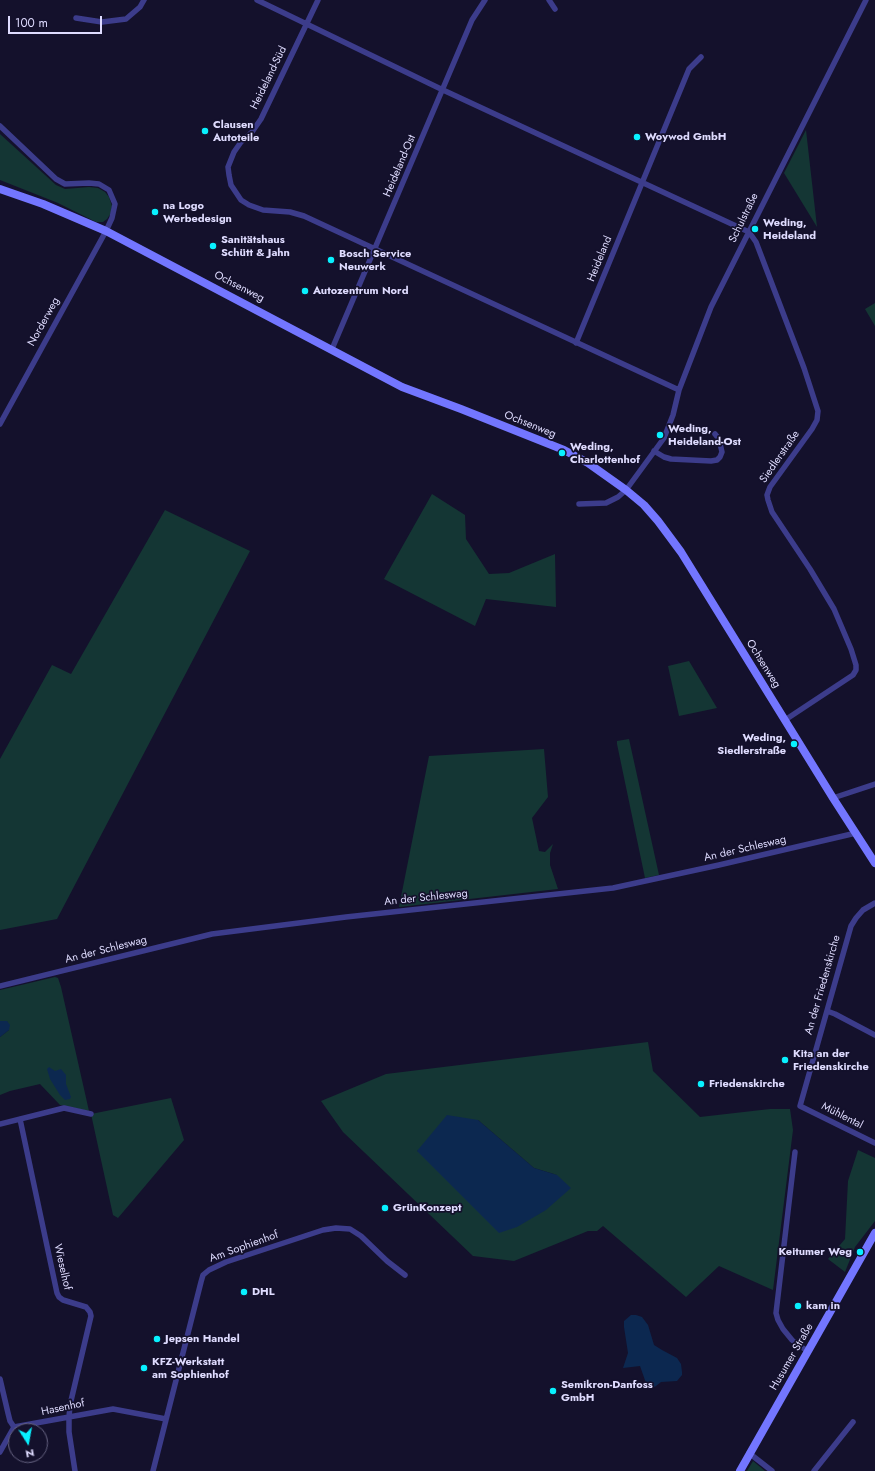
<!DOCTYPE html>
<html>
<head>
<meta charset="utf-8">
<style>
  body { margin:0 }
  #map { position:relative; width:875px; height:1471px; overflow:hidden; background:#14112c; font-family:Jost,sans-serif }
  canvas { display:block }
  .north { position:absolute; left:8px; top:1423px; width:40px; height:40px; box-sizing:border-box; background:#14112c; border:1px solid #656280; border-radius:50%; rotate:169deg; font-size:11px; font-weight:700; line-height:16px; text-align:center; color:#dfdcff }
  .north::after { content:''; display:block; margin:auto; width:14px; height:18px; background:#08f1ff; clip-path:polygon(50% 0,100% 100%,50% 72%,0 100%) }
  .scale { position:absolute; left:8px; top:16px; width:94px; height:18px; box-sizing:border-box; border:2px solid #dfdcff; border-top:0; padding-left:5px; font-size:12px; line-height:14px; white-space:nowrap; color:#dfdcff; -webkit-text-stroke:3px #14112c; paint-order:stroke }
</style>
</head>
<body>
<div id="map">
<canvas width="875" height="1471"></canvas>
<div class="north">N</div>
<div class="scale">100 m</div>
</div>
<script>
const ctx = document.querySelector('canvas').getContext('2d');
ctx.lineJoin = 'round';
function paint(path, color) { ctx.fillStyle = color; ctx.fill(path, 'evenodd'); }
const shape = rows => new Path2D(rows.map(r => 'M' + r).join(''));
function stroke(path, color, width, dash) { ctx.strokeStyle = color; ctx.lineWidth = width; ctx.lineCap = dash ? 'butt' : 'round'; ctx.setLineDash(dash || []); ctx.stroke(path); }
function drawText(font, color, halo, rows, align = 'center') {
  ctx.font = font + ' Jost,sans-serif'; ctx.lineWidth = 3.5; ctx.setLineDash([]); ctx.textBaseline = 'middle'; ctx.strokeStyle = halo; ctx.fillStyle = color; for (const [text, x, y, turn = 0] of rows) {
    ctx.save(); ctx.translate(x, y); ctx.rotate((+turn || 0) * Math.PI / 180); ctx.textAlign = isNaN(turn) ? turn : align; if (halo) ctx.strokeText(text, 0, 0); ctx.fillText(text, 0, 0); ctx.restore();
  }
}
paint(shape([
  [806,130,817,227,784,173],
  [0,134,56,185,65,189,89,187,98,188,105,192,109,197,112,206,111,213,107,219,103,222,96,222,58,203,0,180],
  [875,303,875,326,865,309],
  [432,494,465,515,466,539,489,574,509,573,555,554,556,607,486,599,475,626,384,579],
  [165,510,250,551,57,919,0,930,0,759,52,665,71,674],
  [689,661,717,708,679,716,668,666],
  [629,739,659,875,645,878,617,744,617,741],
  [544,749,548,797,532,818,539,851,545,852,553,844,550,853,550,865,558,889,399,907,429,756],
  [55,977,58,978,61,987,89,1111,60,1105,40,1084,10,1091,0,1095,0,1037,9,1030,7,1021,0,1021,0,990],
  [648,1042,653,1071,700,1117,770,1109,790,1109,793,1130,773,1290,719,1266,686,1297,603,1226,597,1231,588,1231,514,1261,473,1256,343,1132,321,1101,386,1074],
  [478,1120,534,1168,557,1175,417,1151],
  [171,1098,184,1140,118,1218,113,1215,91,1114],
  [858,1150,875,1158,875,1221,855,1247,845,1272,828,1259,845,1239,848,1181],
  [753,1461,765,1471,747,1471]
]), '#143634');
paint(shape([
  [0,1021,7,1021,10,1025,9,1030,0,1037],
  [49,1067,55,1071,61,1069,66,1075,66,1084,71,1097,70,1099,65,1100,60,1095,50,1079,47,1069],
  [447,1115,478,1120,534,1168,557,1175,571,1188,546,1210,517,1227,499,1233,417,1151],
  [631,1315,636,1315,642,1317,648,1325,654,1345,662,1350,677,1358,681,1364,682,1372,682,1375,677,1381,661,1382,656,1386,653,1388,649,1387,646,1383,640,1366,623,1368,628,1353,624,1327,624,1321]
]), '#0c2850');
stroke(shape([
  [257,0,443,90,749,232,756,242,804,368,818,411,817,420,812,429,770,487,767,495,768,500,772,512,810,569,834,609,851,649,856,665,856,670,853,675,785,720],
  [318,0,261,119,252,132,241,142,234,152,228,167,229,175,231,185,241,200,249,205,263,210,290,212,304,216,679,390],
  [549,0,555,9],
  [76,18,102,22,126,19,140,7,144,0],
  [0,126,56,179,65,184,89,183,99,184,109,190,115,204,112,218,106,231,0,424],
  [576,343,689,69,701,57],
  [332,349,472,20,485,0],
  [654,451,664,457,671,459,711,461,717,460,720,457,722,452,719,439,715,434],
  [579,504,606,503,618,497,626,490,664,438,673,415,679,390,711,307,866,0],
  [833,798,875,784],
  [875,903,863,910,856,918,851,926,800,1106,875,1143],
  [0,986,212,934,346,917,613,888,719,865,856,833],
  [827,1011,835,1014,875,1035],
  [20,1119,57,1293,59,1297,63,1300,86,1307,90,1312,91,1316,70,1405,69,1417,69,1432,75,1471],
  [0,1124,64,1108,91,1114],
  [795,1152,776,1313,778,1320,783,1329,792,1340,798,1345,808,1351],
  [0,1379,8,1413,10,1421,14,1427,113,1409,166,1419],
  [0,1452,14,1427],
  [749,1453,772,1471],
  [153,1471,201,1282,203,1275,209,1270,226,1262,323,1230,336,1228,350,1229,361,1236,387,1261,405,1275],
  [814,1471,853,1422]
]), '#3c3c8b', 5.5);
stroke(shape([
  [0,189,43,204,106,231,402,387,461,409,564,450,588,463,626,490,644,505,658,521,681,552,833,798,875,863],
  [740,1471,875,1233]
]), '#7376ff', 8);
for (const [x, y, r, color] of [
  [205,131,4,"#08f1ff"],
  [637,137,4,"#08f1ff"],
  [155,212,4,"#08f1ff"],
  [755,229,4,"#08f1ff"],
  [213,246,4,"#08f1ff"],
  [331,260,4,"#08f1ff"],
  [305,291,4,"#08f1ff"],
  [660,435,4,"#08f1ff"],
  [562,453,4,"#08f1ff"],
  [794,744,4,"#08f1ff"],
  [785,1060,4,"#08f1ff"],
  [701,1084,4,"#08f1ff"],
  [385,1208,4,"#08f1ff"],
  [860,1252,4,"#08f1ff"],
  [244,1292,4,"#08f1ff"],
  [798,1306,4,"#08f1ff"],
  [157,1339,4,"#08f1ff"],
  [144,1368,4,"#08f1ff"],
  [553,1391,4,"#08f1ff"]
]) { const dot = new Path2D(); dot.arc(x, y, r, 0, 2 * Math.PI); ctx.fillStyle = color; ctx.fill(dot); stroke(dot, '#14112c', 1.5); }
drawText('11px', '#dfdcff', '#14112c', [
  ["Heideland-Süd",269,78,-64],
  ["Heideland-Ost",400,166,-67],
  ["Schulstraße",744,218,-64],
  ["Heideland",600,259,-68],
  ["Ochsenweg",239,287,27],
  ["Norderweg",44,322,-61],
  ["Ochsenweg",530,425,22],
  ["Siedlerstraße",780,457,-55],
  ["Ochsenweg",763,664,58],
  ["An der Schleswag",745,849,-13],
  ["An der Schleswag",426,898,-6],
  ["An der Schleswag",106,950,-14],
  ["An der Friedenskirche",823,985,-74],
  ["Mühlental",842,1116,27],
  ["Am Sophienhof",244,1247,-20],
  ["Wieselhof",62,1267,77],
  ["Husumer Straße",792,1357,-60],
  ["Hasenhof",63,1408,-12]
]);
drawText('bold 11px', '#dfdcff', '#14112c', [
  ["Clausen",213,125],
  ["Autoteile",213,138],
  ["Woywod GmbH",645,137],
  ["na Logo",163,206],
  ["Werbedesign",163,219],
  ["Weding,",763,223],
  ["Heideland",763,236],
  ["Sanitätshaus",221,240],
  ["Schütt & Jahn",221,253],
  ["Bosch Service",339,254],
  ["Neuwerk",339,267],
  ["Autozentrum Nord",313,291],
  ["Weding,",668,429],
  ["Heideland-Ost",668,442],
  ["Weding,",570,447],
  ["Charlottenhof",570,460],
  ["Weding,",786,738,"right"],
  ["Siedlerstraße",786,751,"right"],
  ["Kita an der",793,1054],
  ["Friedenskirche",793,1067],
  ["Friedenskirche",709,1084],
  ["GrünKonzept",393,1208],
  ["Keitumer Weg",852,1252,"right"],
  ["DHL",252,1292],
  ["kam in",806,1306],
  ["Jepsen Handel",165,1339],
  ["KFZ-Werkstatt",152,1362],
  ["am Sophienhof",152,1375],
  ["Semikron-Danfoss",561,1385],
  ["GmbH",561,1398]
], 'left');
</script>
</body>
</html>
